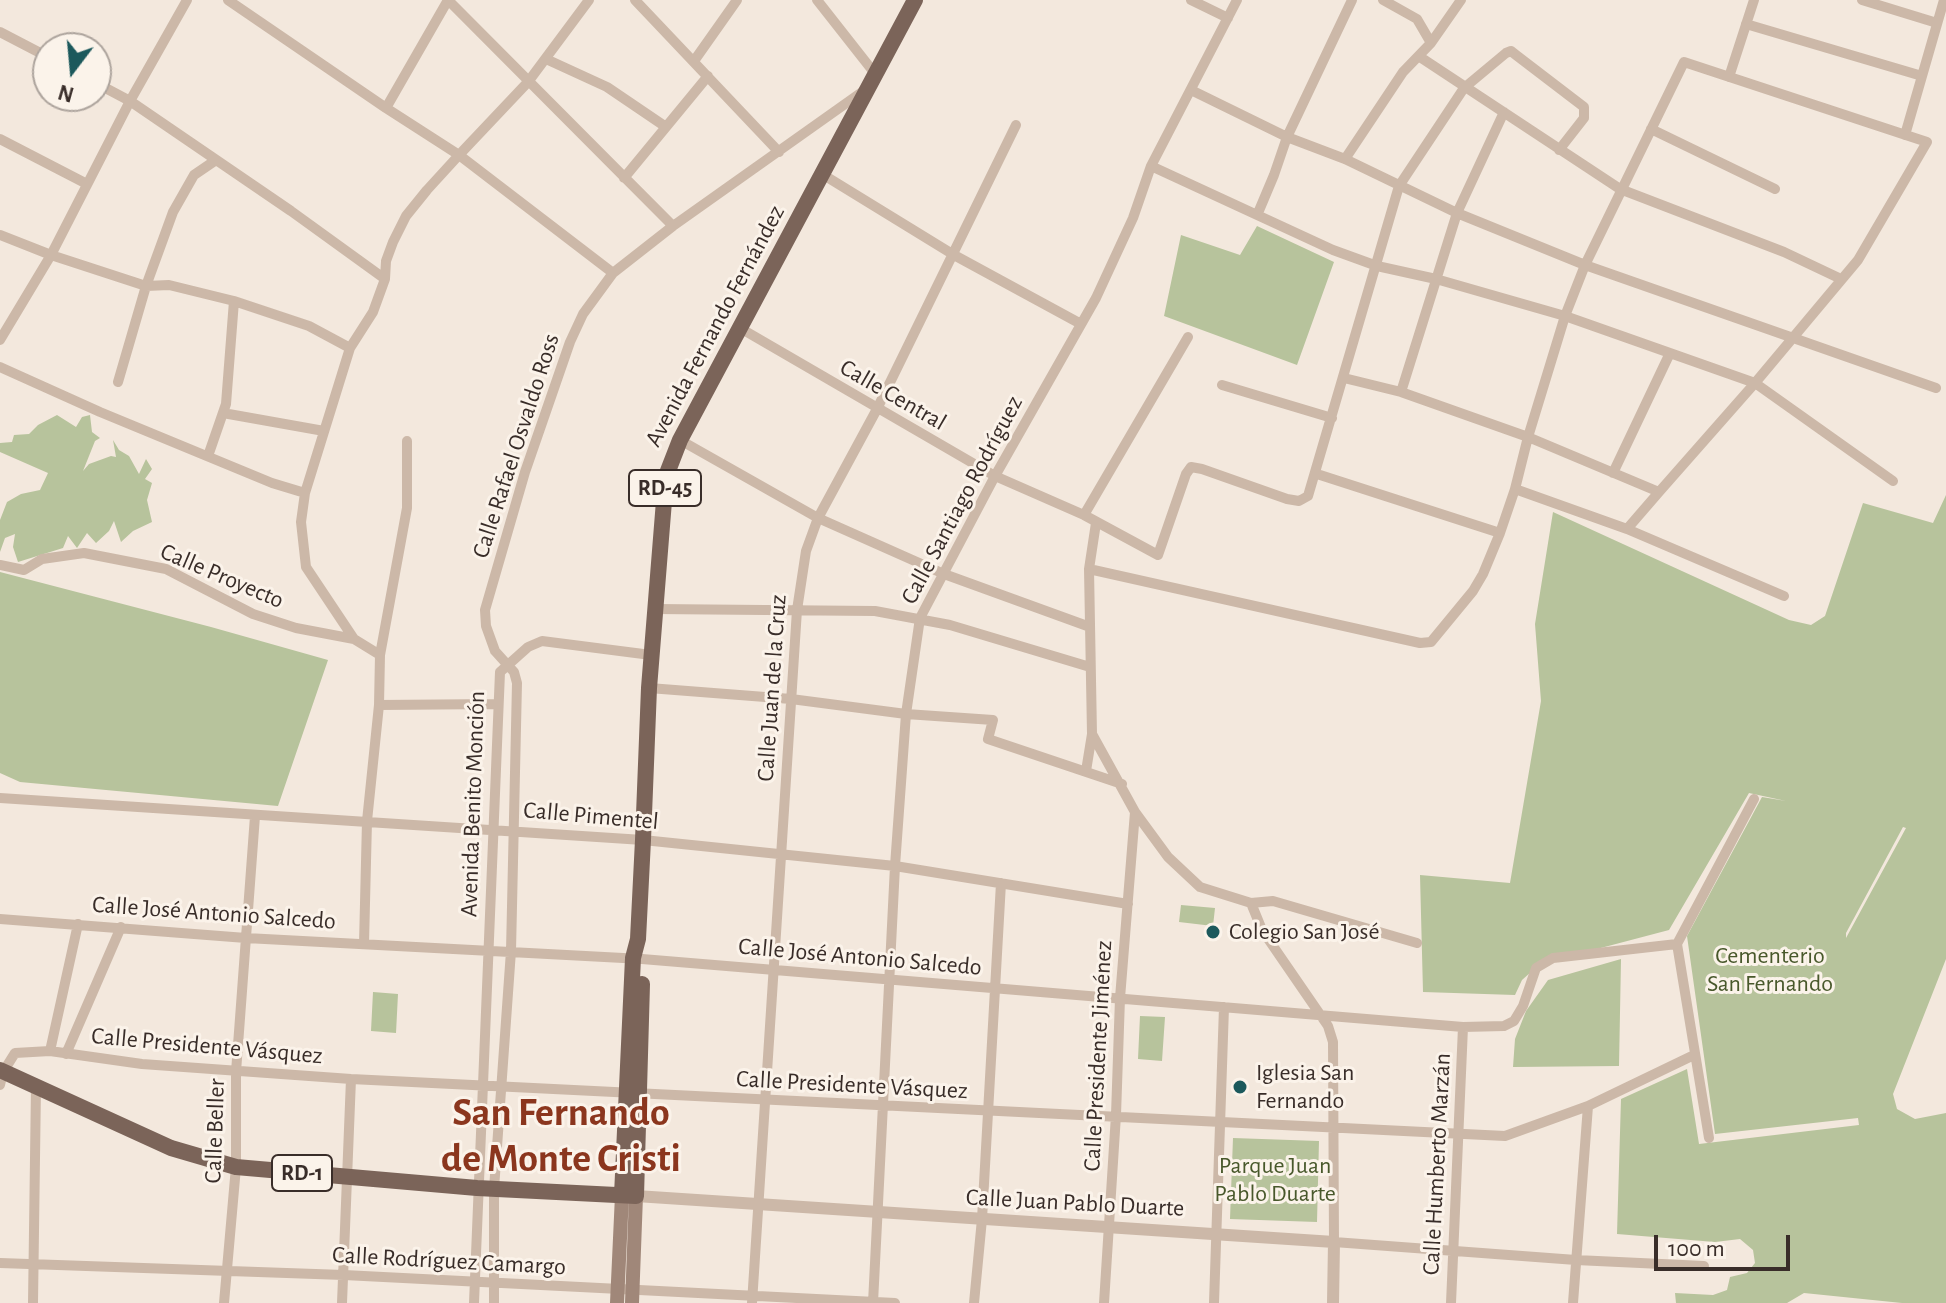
<!DOCTYPE html>
<html>
<head>
<meta charset="utf-8">
<style>
  body { margin:0 }
  #map { position:relative; width:1946px; height:1303px; overflow:hidden; background:#f3e8dd; font-family:"Alegreya Sans",sans-serif }
  canvas { display:block }
  .north { position:absolute; left:32px; top:32px; width:80px; height:80px; box-sizing:border-box; background:#fbf3ea; border:2px solid #ada49d; border-radius:50%; rotate:196deg; font-size:22px; font-weight:700; line-height:32px; text-align:center; color:#392d29 }
  .north::after { content:''; display:block; margin:auto; width:28px; height:36px; background:#1c595c; clip-path:polygon(50% 0,100% 100%,50% 72%,0 100%) }
  .scale { position:absolute; left:1654px; top:1235px; width:136px; height:36px; box-sizing:border-box; border:4px solid #392d29; border-top:0; padding-left:10px; font-size:24px; line-height:28px; white-space:nowrap; color:#392d29; -webkit-text-stroke:6px #fbf3ea; paint-order:stroke }
</style>
</head>
<body>
<div id="map">
<canvas width="1946" height="1303"></canvas>
<div class="north">N</div>
<div class="scale">100 m</div>
</div>
<script>
const ctx = document.querySelector('canvas').getContext('2d');
ctx.lineJoin = 'round';
function paint(path, color) { ctx.fillStyle = color; ctx.fill(path, 'evenodd'); }
const shape = rows => new Path2D(rows.map(r => 'M' + r).join(''));
function stroke(path, color, width, dash) { ctx.strokeStyle = color; ctx.lineWidth = width; ctx.lineCap = dash ? 'butt' : 'round'; ctx.setLineDash(dash || []); ctx.stroke(path); }
function drawText(font, color, halo, rows, align = 'center') {
  ctx.font = font + ' "Alegreya Sans",sans-serif'; ctx.lineWidth = 6; ctx.setLineDash([]); ctx.textBaseline = 'middle'; ctx.strokeStyle = halo; ctx.fillStyle = color; for (const [text, x, y, turn = 0] of rows) {
    ctx.save(); ctx.translate(x, y); ctx.rotate((+turn || 0) * Math.PI / 180); ctx.textAlign = isNaN(turn) ? turn : align; if (halo) ctx.strokeText(text, 0, 0); ctx.fillText(text, 0, 0); ctx.restore();
  }
}
paint(shape([
  [1257,226,1334,262,1297,365,1164,316,1181,235,1240,255],
  [57,415,76,427,82,417,90,415,92,432,100,438,95,441,83,471,89,464,111,456,116,457,113,440,119,450,129,456,139,474,146,459,152,469,145,479,152,483,147,500,152,522,133,531,121,542,114,521,109,531,96,543,87,533,77,548,68,536,63,548,18,562,13,547,15,534,5,538,0,552,0,520,7,502,21,494,40,490,48,473,0,452,0,443,12,442,14,435,29,434,38,425],
  [1946,495,1946,959,1893,1094,1897,1109,1915,1119,1946,1113,1946,1303,1902,1303,1804,1293,1787,1303,1676,1303,1675,1293,1713,1295,1727,1290,1730,1277,1747,1273,1755,1263,1753,1250,1740,1239,1715,1242,1617,1234,1621,1099,1687,1069,1699,1144,1859,1125,1858,1118,1715,1134,1687,936,1762,797,1786,801,1749,793,1669,930,1540,964,1522,980,1515,995,1423,992,1420,875,1510,883,1541,701,1535,624,1553,512,1789,620,1811,625,1825,616,1863,503,1933,523],
  [1903,827,1906,828,1846,938,1846,933],
  [0,572,211,627,328,660,278,806,20,782,0,773],
  [1181,905,1215,908,1213,926,1179,922],
  [1621,959,1619,1066,1513,1067,1515,1039,1526,1011,1548,980],
  [373,992,398,994,396,1033,371,1031],
  [1140,1016,1165,1017,1162,1061,1138,1059],
  [1233,1138,1319,1141,1317,1222,1230,1219]
]), '#b7c39c');
stroke(shape([
  [228,0,386,108,459,155,528,82,589,0],
  [448,0,673,226],
  [635,0,779,152],
  [817,0,876,75],
  [1191,0,1228,18],
  [1383,0,1417,19,1431,43],
  [1862,0,1937,23],
  [1746,24,1922,76],
  [0,32,48,57],
  [1420,57,1620,189,1784,252,1841,279],
  [546,59,607,87,666,127],
  [694,61,737,0],
  [1729,77,1754,0],
  [96,83,130,101,291,211,385,279],
  [1191,90,1287,137,1345,159,1457,213,1585,265,1936,388],
  [386,108,448,0],
  [1651,129,1775,189],
  [1905,135,1944,0],
  [0,139,87,184],
  [1345,159,1403,72,1431,43,1461,0],
  [1151,166,1333,250,1377,266,1436,279,1565,316,1755,383,1893,481],
  [822,174,954,255,1081,324],
  [624,178,708,76],
  [1258,213,1274,175,1287,137,1352,0],
  [0,235,51,255,146,286,169,285,234,301,309,326,350,348],
  [740,328,995,476,1084,515,1158,555,1186,474,1191,467,1202,469,1287,499,1299,501,1308,496,1399,186,1464,88,1506,53,1511,51,1516,55,1584,107,1584,118,1559,150],
  [0,340,51,255,130,101,187,0],
  [0,367,100,412,272,483,305,493],
  [118,382,146,286,173,212,194,175,216,160],
  [1222,385,1332,418],
  [1401,392,1457,213,1504,112],
  [223,413,324,431],
  [680,440,818,518,944,574,1090,627],
  [208,456,226,404,234,301],
  [1613,473,1670,353],
  [1317,474,1500,533],
  [1515,489,1627,529,1659,492],
  [1084,515,1188,337],
  [1627,529,1784,596],
  [0,565,24,570,42,559,84,553,166,569,253,614,296,628,354,639,380,655],
  [1089,569,1420,643,1431,642,1473,591,1483,574,1500,533,1515,489,1528,437,1565,316,1585,265,1684,62,1927,142,1858,260,1755,383,1659,492,1528,437,1401,392,1344,378],
  [655,609,875,611,950,625,1090,667],
  [354,639,306,567,301,522,305,493,350,348,373,312,385,279,386,261,393,242,406,216,427,190,459,155,613,273],
  [649,688,791,699,906,714,993,720,988,739,1122,784],
  [379,705,497,704],
  [1092,734,1135,812,1168,857,1200,887,1251,903,1273,901,1417,943],
  [1086,771,1092,734,1089,569,1096,523],
  [0,798,643,840,895,866,1128,904],
  [1251,903,1262,930,1328,1026,1333,1042,1334,1242,1576,1260,1704,1266],
  [0,919,246,938,642,959,1463,1027,1504,1026,1514,1021,1523,1006,1536,968,1553,958,1677,944],
  [364,944,367,821,379,705,380,655,407,508,407,441],
  [50,1051,78,924],
  [66,1054,121,927],
  [0,1085,3,1072,15,1053,50,1051,142,1064,351,1079,1505,1136,1588,1106,1694,1055],
  [1709,1138,1677,944,1754,799],
  [0,1263,344,1275,895,1303],
  [33,1303,36,1086],
  [224,1303,236,1167,236,1072,255,816],
  [342,1303,351,1079],
  [474,1303,500,672,528,647,542,641,651,655],
  [494,1303,494,1189,511,951,517,683,514,672,495,651,486,626,485,610,525,472,570,342,583,314,613,273,673,226,862,92],
  [752,1303,797,610,806,551,818,518,877,409,1016,125],
  [873,1303,895,866,906,714,920,618,995,476,1096,298,1133,218,1151,166,1237,0],
  [974,1303,982,1219,1001,883],
  [1104,1303,1116,1115,1120,998,1135,812],
  [1214,1303,1224,1007],
  [1451,1303,1463,1027],
  [1573,1303,1588,1106]
]), '#ccb8a8', 10);
stroke(shape([
  [636,1196,1334,1242,1333,1303]
]), '#ccb8a8', 12);
stroke(shape([
  [617,1303,622,1195],
  [632,1303,636,1196]
]), '#a08779', 14);
stroke(shape([
  [0,1070,171,1148,236,1167,477,1188,636,1196,642,984],
  [622,1195,633,958,638,939,643,840,649,688,666,476,680,440,915,0]
]), '#7b6459', 16);
for (const [x, y, r, color] of [
  [1213,932,8,"#1c595c"],
  [1240,1087,8,"#1c595c"]
]) { const dot = new Path2D(); dot.arc(x, y, r, 0, 2 * Math.PI); ctx.fillStyle = color; ctx.fill(dot); stroke(dot, '#fbf3ea', 3); }
for (const [x, y, w] of [
  [665,488,72],
  [302,1173,60]
]) { const box = new Path2D(); box.roundRect(x - w / 2, y - 18, w, 36, 6); ctx.fillStyle = '#fbf3ea'; ctx.fill(box); stroke(box, '#392d29', 2); }
drawText('bold 22px', '#392d29', null, [
  ["RD-45",665,488],
  ["RD-1",302,1173]
]);
drawText('24px', '#392d29', '#fbf3ea', [
  ["Avenida Fernando Fernández",715,326,-62],
  ["Calle Central",893,395,30],
  ["Calle Rafael Osvaldo Ross",516,446,-72],
  ["Calle Santiago Rodríguez",962,500,-62],
  ["Calle Proyecto",222,576,23],
  ["Calle Juan de la Cruz",772,688,-86],
  ["Avenida Benito Monción",473,804,-88],
  ["Calle Pimentel",591,816,5],
  ["Calle José Antonio Salcedo",214,913,4],
  ["Calle José Antonio Salcedo",860,957,5],
  ["Calle Presidente Vásquez",207,1046,5],
  ["Calle Presidente Jiménez",1098,1056,-87],
  ["Calle Presidente Vásquez",852,1085,3],
  ["Calle Beller",215,1131,-88],
  ["Calle Humberto Marzán",1437,1164,-87],
  ["Calle Juan Pablo Duarte",1075,1203,3],
  ["Calle Rodríguez Camargo",449,1261,3]
]);
drawText('24px', '#392d29', '#fbf3ea', [
  ["Colegio San José",1229,932],
  ["Iglesia San",1256,1073],
  ["Fernando",1256,1101]
], 'left');
drawText('24px', '#48582b', '#fbf3ea', [
  ["Cementerio",1770,956],
  ["San Fernando",1770,984],
  ["Parque Juan",1275,1166],
  ["Pablo Duarte",1275,1194]
]);
drawText('bold 40px', '#8b361e', '#fbf3ea', [
  ["San Fernando",561,1113],
  ["de Monte Cristi",561,1159]
]);
</script>
</body>
</html>
